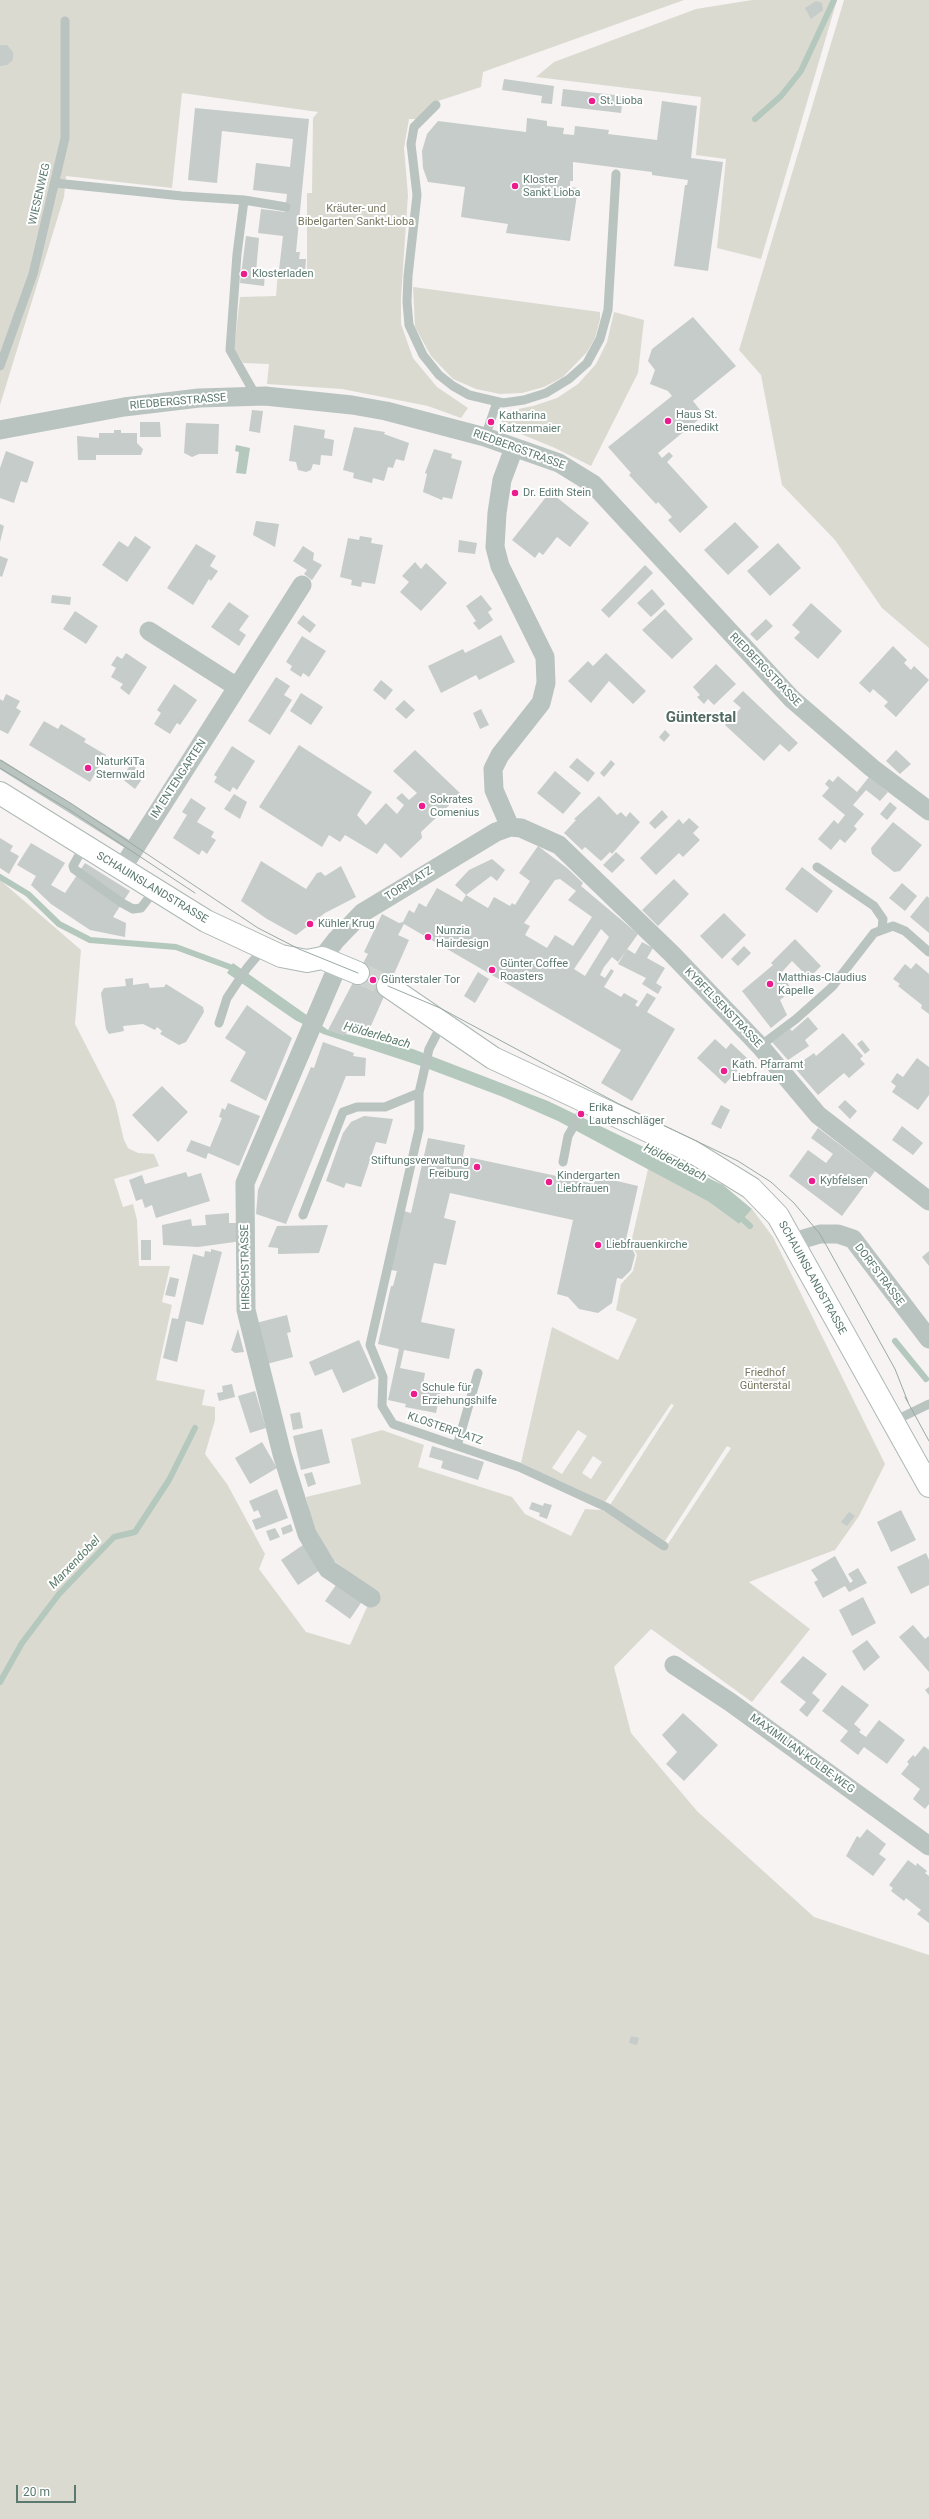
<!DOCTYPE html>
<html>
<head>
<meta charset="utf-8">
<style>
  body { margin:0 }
  #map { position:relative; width:929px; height:2519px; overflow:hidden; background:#f6f3f2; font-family:Roboto,sans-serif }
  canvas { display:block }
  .scale { position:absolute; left:16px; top:2485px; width:60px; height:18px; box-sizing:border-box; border:2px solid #5b796f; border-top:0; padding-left:5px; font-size:12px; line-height:14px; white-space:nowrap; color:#5b796f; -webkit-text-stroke:3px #fff; paint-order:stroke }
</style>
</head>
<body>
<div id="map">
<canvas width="929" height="2519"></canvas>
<div class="scale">20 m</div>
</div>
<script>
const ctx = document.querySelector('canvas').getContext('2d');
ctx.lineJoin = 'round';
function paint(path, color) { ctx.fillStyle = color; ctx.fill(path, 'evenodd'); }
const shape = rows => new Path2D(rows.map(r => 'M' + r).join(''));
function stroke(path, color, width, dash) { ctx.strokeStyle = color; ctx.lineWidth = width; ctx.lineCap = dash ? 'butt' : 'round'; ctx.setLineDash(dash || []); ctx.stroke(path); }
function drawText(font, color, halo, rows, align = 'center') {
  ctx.font = font + ' Roboto,sans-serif'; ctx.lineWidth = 4; ctx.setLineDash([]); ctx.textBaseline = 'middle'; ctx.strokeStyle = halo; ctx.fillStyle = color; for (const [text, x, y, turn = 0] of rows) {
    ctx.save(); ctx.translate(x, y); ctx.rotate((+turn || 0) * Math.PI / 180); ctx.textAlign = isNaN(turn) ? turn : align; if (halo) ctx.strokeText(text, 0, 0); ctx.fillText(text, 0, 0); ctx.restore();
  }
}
paint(shape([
  [0,0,684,0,483,72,481,87,438,101,419,119,409,119,404,148,408,195,401,298,401,324,413,358,437,387,468,408,461,418,428,406,342,389,267,384,269,364,243,363,234,349,240,297,276,296,278,271,307,274,307,193,312,193,313,118,318,112,182,93,172,188,66,176,64,197,0,405],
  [752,0,837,0,761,259,717,248,726,159,696,155,701,97,536,77,554,62,696,9],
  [844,0,929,0,929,648,882,608,835,540,782,485,761,375,739,350],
  [413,287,600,312,600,319,595,338,587,352,563,377,544,387,522,393,500,394,476,389,453,379,431,356,415,327],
  [614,312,644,320,638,373,591,466,555,448,499,425,509,411,533,406,557,398,578,384,596,364,607,342],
  [0,880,81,950,75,1024,115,1102,124,1140,128,1148,138,1153,154,1154,159,1166,114,1179,123,1207,133,1204,137,1220,139,1266,170,1266,162,1302,172,1305,156,1380,205,1390,202,1405,215,1407,215,1420,205,1454,227,1484,265,1554,259,1569,306,1632,350,1645,371,1598,374,1591,333,1560,314,1533,306,1497,361,1484,351,1439,382,1430,424,1445,418,1467,512,1497,525,1514,571,1536,585,1509,602,1510,664,1550,731,1448,727,1446,665,1541,610,1505,674,1405,671,1404,605,1502,521,1463,552,1327,618,1360,637,1319,616,1310,621,1284,633,1271,637,1255,631,1243,648,1169,709,1202,739,1224,752,1209,773,1237,885,1464,859,1516,835,1550,749,1582,810,1629,752,1702,651,1629,614,1667,631,1733,697,1811,814,1917,929,1955,929,2519,0,2519],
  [578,1430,587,1436,562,1474,552,1468],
  [593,1456,602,1462,591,1479,582,1473]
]), '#dbdad1');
paint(shape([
  [236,445,250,448,246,474,236,473,239,452,235,451],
  [233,963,328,1030,413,1049,548,1101,723,1185,752,1209,739,1224,709,1202,558,1121,503,1097,418,1065,323,1034,295,1020,227,973]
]), '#b4c8bd');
stroke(shape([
  [755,119,781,96,801,71,834,0],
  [0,877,28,894,59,924,90,940,176,947,230,967,237,972],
  [738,1215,750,1226],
  [895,1341,926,1379],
  [0,1682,22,1643,59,1594,114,1537,135,1532,169,1480,195,1428]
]), '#b4c8bd', 6);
paint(shape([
  [816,1,822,3,823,10,811,19,805,8],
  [0,45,7,45,13,52,13,60,7,65,0,66],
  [504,79,554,86,552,104,541,103,542,96,502,90],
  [563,89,623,96,621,113,561,106],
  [662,101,697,106,691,158,723,162,708,271,674,266,685,185,687,185,688,180,652,175,652,172,573,162,573,181,570,181,570,187,578,188,570,241,506,233,508,224,461,217,465,187,428,182,423,168,422,151,427,134,438,121,526,132,527,118,547,121,547,126,564,128,563,134,574,135,575,126,609,130,608,134,657,140],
  [195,108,309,119,296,252,300,252,299,259,306,259,305,273,279,270,283,236,258,233,261,209,285,212,287,194,253,190,256,163,290,167,293,139,222,131,217,183,188,180],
  [246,236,259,238,256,272,265,274,264,286,240,283],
  [693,317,736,366,693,401,704,415,658,453,662,458,669,452,673,456,667,462,708,507,680,533,668,520,672,517,658,502,656,504,629,475,631,473,608,447,672,396,668,391,650,384,655,370,648,361,652,349],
  [252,410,263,411,260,433,249,431],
  [140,422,160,422,161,437,140,437],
  [186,423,219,424,218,454,199,454,192,457,184,453],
  [294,425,325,430,324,438,334,440,332,456,321,455,320,465,313,464,311,470,306,472,298,470,296,462,289,461],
  [354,427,385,432,384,434,409,443,404,461,396,459,393,468,388,467,384,481,373,478,372,483,353,478,354,473,343,470],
  [114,430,121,430,121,433,137,433,137,443,143,449,141,455,96,455,96,460,78,460,77,436,99,438,99,433,114,433],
  [434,449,452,454,451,458,462,461,452,499,443,497,442,500,423,492,427,474,425,473],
  [6,451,34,462,27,483,21,481,14,503,0,498,0,468],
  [550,492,589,523,570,547,557,537,543,555,539,552,535,558,512,540],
  [256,521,279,524,275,547,253,535],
  [735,522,759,547,728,575,704,550],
  [0,524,4,526,0,542],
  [135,536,151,547,127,582,102,565,119,541,128,547],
  [360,536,372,538,371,543,383,545,375,584,362,582,361,587,351,585,352,580,340,577,348,538,359,540],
  [459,540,477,543,475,554,458,552],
  [778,543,801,568,770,596,747,571],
  [196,544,216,556,210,566,218,571,211,581,209,579,193,605,167,588],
  [303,546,314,553,313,560,322,565,312,580,304,574,307,570,293,561],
  [0,556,8,559,2,577,0,576],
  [415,562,421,569,426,563,447,583,421,611,400,592,409,582,402,576],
  [645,565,653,573,609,618,601,610],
  [652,589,665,604,651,617,637,603],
  [52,595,71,597,70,605,51,603],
  [481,595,492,609,488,612,493,620,479,630,473,623,476,621,466,606],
  [229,602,249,616,239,630,246,635,239,646,211,627],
  [811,603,842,631,818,659,794,638,800,632,792,625],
  [665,609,693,639,672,659,642,630],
  [75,611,98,626,86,644,63,629],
  [303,615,316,625,310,633,297,623],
  [766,619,773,626,757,641,750,634],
  [501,635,515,662,479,680,476,675,441,693,428,666,463,649,465,653],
  [302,636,326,651,309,677,303,673,301,677,290,670,292,666,286,662],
  [893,646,907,660,904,663,911,670,914,666,929,680,896,717,884,706,888,702,873,689,870,693,859,683],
  [126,653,147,667,129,695,120,688,123,684,111,677,116,668,111,665,117,656,122,659],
  [606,653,646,691,633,704,609,681,591,703,568,681,588,661,593,666],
  [716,664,736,684,714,705,708,699,704,704,697,697,700,695,693,687],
  [276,677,290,686,284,695,292,700,270,735,248,721],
  [381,680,393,690,385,700,373,690],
  [174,684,197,700,180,725,177,723,170,734,154,724,161,713,157,710],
  [743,691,798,743,789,752,780,744,764,761,725,725,741,708,733,701],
  [301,693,323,707,311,725,290,711],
  [6,694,20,701,16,708,21,711,8,734,0,730,0,699,3,701],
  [404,700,415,710,406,719,395,709],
  [481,709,489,725,480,729,473,713],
  [44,721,58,729,61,724,86,739,84,742,106,755,90,782,29,745],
  [665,730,670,735,664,742,659,737],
  [299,745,372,792,357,815,366,825,386,803,397,814,404,805,396,798,402,793,409,800,417,793,393,771,415,750,461,794,421,832,422,838,401,858,385,843,377,854,345,835,340,842,329,835,322,847,259,807],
  [232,746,255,761,237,790,233,787,230,792,214,782,217,777,214,775],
  [896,750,911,764,900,774,886,761],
  [577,758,595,773,588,782,569,767],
  [611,760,615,764,604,777,600,773],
  [131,764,145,775,135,789,121,778],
  [555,771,581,793,563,814,537,793],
  [838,776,857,792,869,777,888,792,880,801,866,790,853,805,864,814,854,826,857,829,845,843,840,839,831,850,818,839,834,820,838,824,845,815,822,796,829,788,825,784,829,779,833,782],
  [234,794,247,802,240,819,224,809],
  [599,796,617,815,621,812,626,817,630,812,640,822,612,854,610,852,601,861,585,847,582,850,564,833,576,820,574,819],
  [191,798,206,808,197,822,214,832,211,837,216,840,207,854,202,850,199,855,173,838,187,815,182,812],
  [890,802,897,808,887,820,880,814],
  [662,810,668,817,655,829,649,823],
  [689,818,699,827,693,833,700,840,683,857,679,853,656,875,640,858,679,819,683,824],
  [893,822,922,845,900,871,894,872,872,854,871,848],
  [0,838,13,846,10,851,19,856,9,874,0,868],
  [31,843,65,863,51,885,65,893,85,863,130,891,113,917,126,923,125,937,90,930,51,904,31,885,36,876,17,865],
  [538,846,567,868,583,883,581,886,638,934,618,962,612,957,604,967,600,975,605,978,611,969,614,971,604,987,621,997,624,993,638,1001,635,1005,638,1007,647,993,656,998,647,1012,675,1029,632,1101,601,1083,621,1050,404,924,398,935,409,940,370,1028,361,1025,358,1031,350,1028,344,1036,328,1030,368,954,364,952,382,914,399,923,403,922,409,910,414,913,419,903,426,907,437,888,462,902,466,895,488,908,494,897,510,906,512,903,515,905,530,881,519,873],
  [560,879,576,891,568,900,592,917,573,946,555,935,547,948,525,935,530,926,524,923,555,880],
  [601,929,609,937,585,976,574,969],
  [616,852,625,860,612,873,603,865],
  [492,859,505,870,497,881,491,876,466,895,455,885,469,870],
  [261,861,306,889,317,873,321,872,325,876,341,866,356,897,325,913,296,935,267,919,241,901],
  [802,867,833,891,817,913,785,889],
  [674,879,689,894,658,926,642,910],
  [902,883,917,896,905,911,889,898],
  [927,896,929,898,929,933,910,917],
  [724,913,746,935,722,959,700,936],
  [795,939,821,966,809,978,792,961,781,973,792,990,780,1000,787,1015,771,1028,742,991,773,965,771,963],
  [642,942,653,948,647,958,665,968,656,983,662,987,658,994,642,984,646,978,618,964,627,949,635,954],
  [744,946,751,953,738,966,731,959],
  [916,963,929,974,929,1014,921,1008,922,1005,898,986,900,984,893,979,905,964,911,969],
  [478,972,489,979,475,1003,464,996],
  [133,978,133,985,148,983,150,988,164,987,166,984,203,1007,204,1012,186,1042,179,1045,160,1034,162,1031,157,1027,155,1030,143,1024,123,1026,124,1031,109,1034,106,1029,101,993,104,988,126,986,125,979],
  [247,1005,292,1038,266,1101,230,1081,246,1052,225,1038],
  [808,1017,818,1029,805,1040,809,1046,788,1060,772,1042,790,1029,792,1031],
  [843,1033,863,1056,860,1059,865,1064,849,1078,844,1073,818,1095,794,1067,814,1053,816,1056],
  [715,1039,726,1049,731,1043,748,1059,725,1084,697,1058],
  [862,1040,870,1050,865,1054,857,1044],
  [323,1042,354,1053,353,1056,366,1058,365,1076,346,1076,286,1224,256,1214,258,1190,311,1067,314,1068],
  [917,1058,929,1067,929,1095,918,1110,892,1092,896,1086,891,1082,897,1073,903,1077],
  [162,1086,188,1112,158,1142,132,1115],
  [845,1100,857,1111,850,1119,838,1107],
  [228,1103,260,1116,239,1166,208,1153,206,1159,186,1151,191,1140,210,1147,222,1118,219,1117,222,1108,225,1110],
  [721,1105,730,1110,721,1129,711,1124],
  [364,1116,393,1119,386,1144,376,1142,361,1187,346,1183,344,1188,326,1181,343,1133,351,1122],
  [902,1126,923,1143,913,1155,892,1140],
  [818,1128,875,1171,842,1216,789,1176,808,1150,826,1163,833,1154,811,1138],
  [428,1138,465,1145,463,1156,594,1184,596,1176,638,1186,625,1244,631,1246,635,1255,631,1270,622,1279,617,1278,612,1303,598,1313,579,1309,568,1297,557,1294,573,1220,450,1193,444,1218,456,1221,446,1265,434,1263,421,1322,455,1329,449,1359,404,1350,400,1368,425,1373,423,1385,441,1389,436,1413,405,1407,406,1404,388,1400,399,1349,378,1344,391,1286,393,1286,397,1271,391,1270,404,1211,411,1213],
  [186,1172,188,1177,201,1173,210,1201,156,1218,152,1205,145,1208,142,1199,136,1201,129,1180,142,1175,145,1184],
  [229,1213,229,1223,238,1223,242,1241,198,1247,163,1245,162,1225,191,1219,192,1226,206,1225,205,1215],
  [328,1225,319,1253,278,1254,278,1248,268,1247,277,1226],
  [141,1240,151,1240,151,1260,141,1260],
  [211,1249,222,1252,203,1325,186,1321,177,1362,163,1358,172,1318,178,1319,193,1254,204,1257,205,1251,211,1252],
  [929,1251,929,1266,922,1257],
  [170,1277,179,1279,175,1297,165,1295],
  [287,1315,291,1332,287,1333,293,1357,267,1364,256,1323],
  [238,1329,244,1352,235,1353,231,1350],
  [359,1340,376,1378,343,1393,332,1369,315,1376,309,1362],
  [232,1384,235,1397,219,1401,217,1393,223,1392,222,1386],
  [255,1391,266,1428,250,1433,238,1396],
  [300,1412,303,1428,293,1430,290,1414],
  [322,1429,330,1463,301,1470,293,1436],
  [262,1442,277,1468,250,1484,235,1458],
  [432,1446,484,1462,478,1480,441,1468,443,1461,429,1457],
  [312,1472,316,1484,308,1487,304,1474],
  [277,1489,288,1518,256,1530,252,1520,261,1517,258,1510,254,1512,249,1501],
  [532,1502,543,1506,544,1503,552,1505,547,1519,539,1516,540,1513,529,1509],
  [901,1510,916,1540,891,1552,877,1522],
  [849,1512,855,1516,847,1526,841,1522],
  [291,1524,293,1531,283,1535,281,1528],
  [275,1528,280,1537,270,1541,266,1531],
  [303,1545,320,1570,298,1585,281,1560],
  [926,1553,929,1560,929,1585,911,1594,897,1567],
  [835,1556,850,1583,853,1581,848,1574,858,1568,867,1583,849,1592,845,1586,823,1598,814,1582,818,1580,811,1570],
  [338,1582,363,1600,350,1619,325,1601],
  [863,1597,876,1623,852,1636,839,1610],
  [913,1625,925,1639,929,1636,929,1672,899,1637],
  [867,1640,880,1657,864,1671,852,1651],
  [803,1656,827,1674,812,1693,820,1700,807,1717,799,1710,806,1702,780,1682],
  [842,1685,869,1705,854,1724,861,1730,859,1732,866,1737,879,1720,905,1740,887,1764,864,1747,858,1755,840,1741,848,1731,822,1711],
  [929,1687,929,1695,925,1690],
  [683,1713,718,1745,684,1781,666,1764,677,1752,662,1735],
  [924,1746,929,1750,929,1804,925,1809,913,1799,920,1789,901,1774,909,1764,907,1762,913,1755,915,1757],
  [867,1829,886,1844,879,1854,886,1859,873,1876,846,1856,857,1836,860,1838],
  [908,1860,916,1866,917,1863,927,1871,925,1873,929,1876,929,1923,917,1914,921,1910,906,1898,904,1901,891,1891,893,1888,889,1885],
  [631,2036,639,2038,637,2045,629,2043]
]), '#c5ccca');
stroke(shape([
  [358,973,388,986]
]), '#cfd4d1', 22, [22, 11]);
const secondary = shape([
  [0,793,206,921,281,956,307,961,322,958,358,973],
  [388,986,493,1058,691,1151,751,1188,778,1216,929,1486]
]);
stroke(secondary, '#acb8b4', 24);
stroke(shape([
  [436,105,414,127,411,144,417,195,408,276,407,302,409,325,423,355,439,375,453,386,469,395,503,403,524,400,546,393,569,379,587,363,600,339,608,310,616,174],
  [55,183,182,196,244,200,286,207],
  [244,200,237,254,230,350,256,396],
  [0,366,33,274,65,138,65,21],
  [485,437,497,402],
  [0,764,135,849],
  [84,846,73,866,74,869,122,903,133,909,141,908,154,891],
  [817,867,874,906,883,919,882,928],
  [219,1023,227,998,247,968,263,949],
  [760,1046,796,1019,832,987,874,933,893,926,905,931,929,952],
  [419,1093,419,1129,370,1345,383,1377,382,1406,393,1424,519,1467,606,1507,664,1546],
  [563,1162,568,1136,587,1103],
  [303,1215,343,1112,357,1107,385,1107,419,1093,429,1049,442,1024],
  [894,1421,929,1404],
  [457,1446,478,1373]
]), '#b9c3c0', 9);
stroke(shape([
  [0,430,124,407,199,398,265,396,352,405,386,411,485,437,559,463,593,484,792,699,872,768,929,811],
  [149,631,237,687],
  [510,827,494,790,493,769,500,755,541,703,546,683,545,657,500,566,495,547,497,513,502,480,514,448],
  [121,870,302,585],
  [322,958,336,940,362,913,496,832,510,827,521,828,559,845,672,954,760,1046,818,1115,929,1201],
  [338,965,245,1183,246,1310,282,1454,307,1534,328,1569,371,1598],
  [793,1242,820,1234,838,1234,853,1239,929,1339],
  [674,1665,730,1702,929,1846]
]), '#b9c3c0', 19);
stroke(secondary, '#fff', 22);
stroke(shape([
  [0,760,72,804,258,928,299,949,358,973],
  [0,768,71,811,195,893],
  [388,986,440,1008,617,1103,738,1161,771,1182,794,1203,820,1234,895,1369,908,1402],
  [905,1397,929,1441]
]), '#99a9a3', 1);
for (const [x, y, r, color] of [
  [592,101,4,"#ec1c8f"],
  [515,186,4,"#ec1c8f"],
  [244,274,4,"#ec1c8f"],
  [668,421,4,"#ec1c8f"],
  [491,422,4,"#ec1c8f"],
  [515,493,4,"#ec1c8f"],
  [88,768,4,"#ec1c8f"],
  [422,806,4,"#ec1c8f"],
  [310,924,4,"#ec1c8f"],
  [428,937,4,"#ec1c8f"],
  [492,970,4,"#ec1c8f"],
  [373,980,4,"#ec1c8f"],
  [770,984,4,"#ec1c8f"],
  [724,1071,4,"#ec1c8f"],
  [581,1114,4,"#ec1c8f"],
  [477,1167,4,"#ec1c8f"],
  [812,1181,4,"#ec1c8f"],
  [549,1182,4,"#ec1c8f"],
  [598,1245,4,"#ec1c8f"],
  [414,1394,4,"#ec1c8f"]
]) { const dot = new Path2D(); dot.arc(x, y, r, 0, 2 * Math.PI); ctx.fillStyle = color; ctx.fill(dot); stroke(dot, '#fff', 1.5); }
drawText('11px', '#5b796f', '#fff', [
  ["St. Lioba",600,101],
  ["Kloster",523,180],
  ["Sankt Lioba",523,193],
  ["Klosterladen",252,274],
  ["Haus St.",676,415],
  ["Benedikt",676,428],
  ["Katharina",499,416],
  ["Katzenmaier",499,429],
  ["Dr. Edith Stein",523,493],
  ["NaturKiTa",96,762],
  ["Sternwald",96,775],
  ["Sokrates",430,800],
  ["Comenius",430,813],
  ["Kühler Krug",318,924],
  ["Nunzia",436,931],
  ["Hairdesign",436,944],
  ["Günter Coffee",500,964],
  ["Roasters",500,977],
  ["Matthias-Claudius",778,978],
  ["Kapelle",778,991],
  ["Günterstaler Tor",381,980],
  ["Kath. Pfarramt",732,1065],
  ["Liebfrauen",732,1078],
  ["Erika",589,1108],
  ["Lautenschläger",589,1121],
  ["Stiftungsverwaltung",469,1161,"right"],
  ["Freiburg",469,1174,"right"],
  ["Kindergarten",557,1176],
  ["Liebfrauen",557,1189],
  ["Kybfelsen",820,1181],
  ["Liebfrauenkirche",606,1245],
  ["Schule für",422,1388],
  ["Erziehungshilfe",422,1401]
], 'left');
drawText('11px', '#5b796f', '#fff', [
  ["WIESENWEG",40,194,-77],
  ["RIEDBERGSTRASSE",178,402,-5],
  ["RIEDBERGSTRASSE",519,450,20],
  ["RIEDBERGSTRASSE",765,670,46],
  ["IM ENTENGARTEN",179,779,-57],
  ["TORPLATZ",409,884,-32],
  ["SCHAUINSLANDSTRASSE",152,888,31],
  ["KYBFELSENSTRASSE",723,1008,46],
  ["HIRSCHSTRASSE",246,1267,-91],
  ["DORFSTRASSE",879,1275,53],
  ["SCHAUINSLANDSTRASSE",812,1278,61],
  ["KLOSTERPLATZ",445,1429,19],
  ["MAXIMILIAN-KOLBE-WEG",802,1754,36]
]);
drawText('11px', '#76775f', '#fff', [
  ["Kräuter- und",356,209],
  ["Bibelgarten Sankt-Lioba",356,222],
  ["Friedhof",765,1373],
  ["Günterstal",765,1386]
]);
drawText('italic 12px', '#5a7b6a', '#fff', [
  ["Hölderlebach",377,1036,16],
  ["Hölderlebach",675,1163,27],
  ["Marxendobel",75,1563,-46]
]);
drawText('bold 15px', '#526a61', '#fff', [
  ["Günterstal",701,718]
]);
</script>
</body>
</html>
